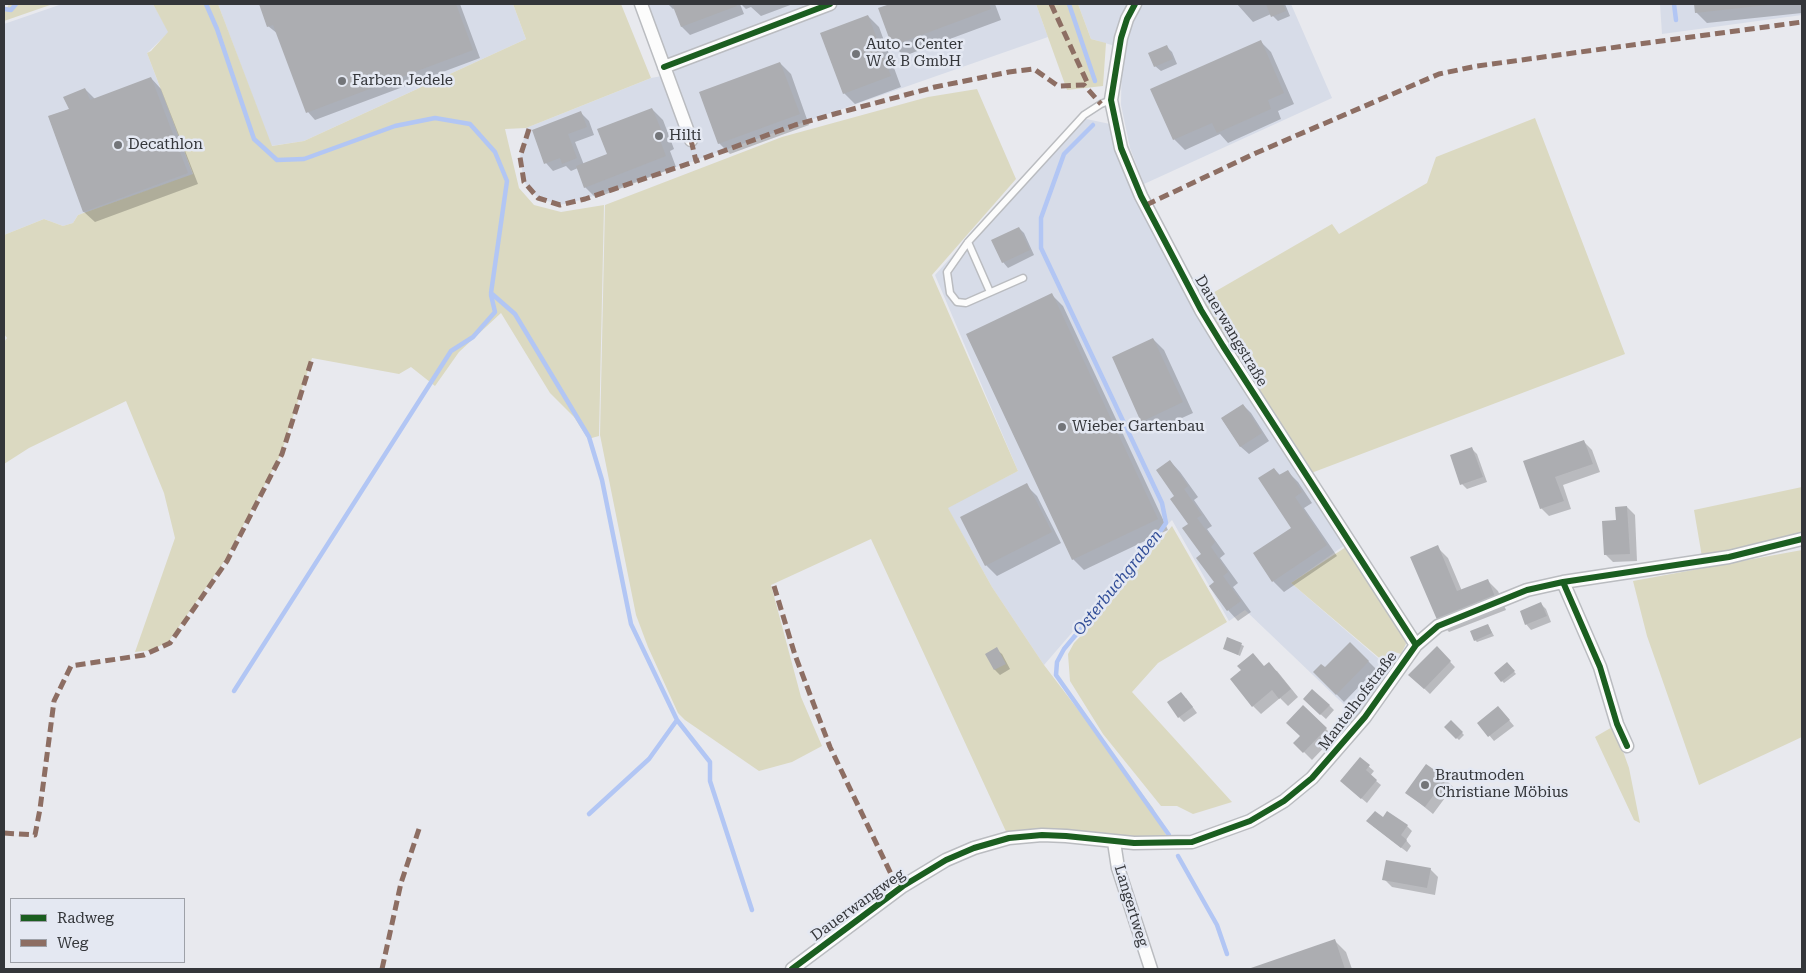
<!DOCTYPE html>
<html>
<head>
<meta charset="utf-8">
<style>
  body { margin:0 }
  #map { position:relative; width:1806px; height:973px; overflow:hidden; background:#e8e9ee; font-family:"Roboto Serif",serif }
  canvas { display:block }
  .frame { position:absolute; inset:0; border:5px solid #34363a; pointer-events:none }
  .legend { position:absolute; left:10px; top:898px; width:175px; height:65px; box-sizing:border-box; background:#e4e8f2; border:1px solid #9ea1a8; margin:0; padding:6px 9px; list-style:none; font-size:15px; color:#34363a }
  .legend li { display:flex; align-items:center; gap:10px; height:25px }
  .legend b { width:25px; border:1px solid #9ea1a8 }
</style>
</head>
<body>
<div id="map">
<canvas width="1806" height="973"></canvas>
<div class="frame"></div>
<ul class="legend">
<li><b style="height:6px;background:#1b5e20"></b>Radweg</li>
<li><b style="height:6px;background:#8d6e63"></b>Weg</li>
</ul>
</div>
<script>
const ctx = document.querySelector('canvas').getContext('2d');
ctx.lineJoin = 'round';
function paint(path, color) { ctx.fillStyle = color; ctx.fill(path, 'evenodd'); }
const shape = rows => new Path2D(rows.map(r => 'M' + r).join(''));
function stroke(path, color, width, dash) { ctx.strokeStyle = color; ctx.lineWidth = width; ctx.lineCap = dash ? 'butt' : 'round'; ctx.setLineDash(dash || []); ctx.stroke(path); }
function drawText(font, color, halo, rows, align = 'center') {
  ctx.font = font + ' "Roboto Serif",serif'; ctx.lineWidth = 5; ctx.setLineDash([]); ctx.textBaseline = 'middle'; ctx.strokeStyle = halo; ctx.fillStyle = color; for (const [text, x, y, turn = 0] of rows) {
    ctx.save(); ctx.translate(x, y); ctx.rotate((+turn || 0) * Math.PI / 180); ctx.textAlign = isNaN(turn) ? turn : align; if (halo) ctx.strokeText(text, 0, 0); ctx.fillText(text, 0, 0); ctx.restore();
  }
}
paint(shape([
  [62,4,153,4,169,32,147,53,193,175,78,215,73,223,63,226,44,219,4,235,4,24],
  [218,4,513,4,526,39,304,141,271,146],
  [646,4,1036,4,1048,37,585,199,560,205,538,198,524,182,520,157,526,128,651,78,662,76],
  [1078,4,1291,4,1332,98,1144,184,1130,148,1121,105,1122,48,1091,39],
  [1660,4,1802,4,1802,15,1662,34],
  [1077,117,1110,124,1140,205,1345,545,1291,583,1394,672,1359,719,1245,610,1229,621,1172,520,1152,540,1044,665,992,587,947,507,1018,471,935,275]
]), '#d7dce8');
paint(shape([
  [9,4,53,4,4,21,4,14],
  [153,4,218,4,272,146,304,141,526,39,513,4,621,4,651,78,526,128,505,129,519,188,534,205,561,212,604,205,599,436,588,439,574,417,550,393,501,313,459,352,435,386,411,367,399,374,312,358,281,454,225,560,169,641,152,650,135,652,175,538,164,493,126,401,29,448,4,464,4,342,7,338,4,334,4,235,44,219,63,226,73,223,78,215,193,174,147,53,151,51,168,32],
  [1036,4,1078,4,1091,39,1106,43,1103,86,1067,90],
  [977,89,1016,179,932,275,1018,471,948,508,992,587,1044,665,1153,808,1170,843,1009,838,871,539,771,585,801,697,822,746,792,762,759,771,685,720,678,713,648,647,636,615,600,435,605,205,782,137,928,97],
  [1535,118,1625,354,1306,475,1197,302,1332,224,1339,234,1427,183,1436,157],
  [1802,487,1802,532,1702,557,1694,510],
  [1172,526,1227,622,1158,663,1132,692,1232,802,1193,814,1177,806,1161,806,1103,734,1070,681,1068,654,1074,643,1097,619],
  [1346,547,1403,631,1406,644,1401,654,1394,652,1384,662,1291,583],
  [1802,550,1802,737,1699,785,1647,636,1633,581],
  [1614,726,1629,768,1640,823,1634,820,1595,737]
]), '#dbd9c1');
paint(shape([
  [260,4,460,4,480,58,315,120,308,112,278,34,268,26],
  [668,4,740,4,744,14,690,35,682,27,675,8,673,9],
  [741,4,793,4,761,16,751,7,746,9],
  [893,4,995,4,1001,20,904,56,893,45,880,9],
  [1237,4,1285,4,1290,16,1278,21,1271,14,1253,22],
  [1695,4,1802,4,1802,13,1707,23,1696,12],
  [868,16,879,27,901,87,855,104,844,93],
  [1261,42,1271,52,1294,104,1278,111,1281,119,1228,143,1220,134,1185,150,1174,139],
  [1167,47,1172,52,1177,64,1161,71,1155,66],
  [780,63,791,74,809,125,730,154,719,143],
  [151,78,161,89,198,184,95,222,84,212,49,117,70,109,85,89,95,99],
  [652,109,663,120,674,149,670,151,676,167,596,198,585,187,578,168,571,171,566,166,553,171,546,163,581,113,589,121,594,135,575,142,584,165,608,155],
  [1019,228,1024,233,1034,255,1008,268,1003,262],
  [1052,295,1063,306,1168,530,1084,570,1073,559],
  [1153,339,1164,350,1193,413,1153,431,1143,421],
  [1243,405,1251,413,1269,441,1249,454,1241,447,1222,419],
  [1584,442,1592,450,1600,472,1563,485,1571,509,1549,516,1541,508,1525,462],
  [1472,449,1477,454,1487,482,1467,489,1462,484],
  [1170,461,1180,472,1198,497,1194,500,1212,526,1207,529,1225,554,1220,558,1238,583,1233,587,1251,612,1238,621,1228,610,1176,496],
  [1274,469,1281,476,1287,471,1298,482,1312,503,1304,508,1337,556,1284,592,1273,581,1293,528],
  [1026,485,1037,496,1061,543,997,576,986,565],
  [1627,507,1635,515,1637,561,1613,562,1605,554,1617,521],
  [1437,547,1448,558,1462,591,1488,581,1498,591,1506,610,1449,632,1439,621],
  [1541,604,1546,609,1551,622,1531,630,1526,624,1521,612],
  [1488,625,1494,636,1477,642,1475,640],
  [1228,639,1244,646,1240,656,1224,648],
  [1350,643,1376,669,1344,702,1315,672,1325,669],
  [1437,648,1455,667,1430,694,1410,675],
  [996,649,1002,654,1010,669,1000,675,995,670,987,654],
  [1509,666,1516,674,1504,683,1502,681],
  [1264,667,1277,671,1298,697,1288,706,1280,698,1261,714,1253,706,1242,670],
  [1186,698,1197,713,1184,722,1179,717],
  [1309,704,1329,705,1334,710,1326,719],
  [1303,706,1334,737,1312,760,1295,743,1302,736],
  [1498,707,1514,726,1494,741,1479,723],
  [1451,721,1464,735,1459,740,1445,727],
  [1360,759,1374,771,1370,776,1381,785,1367,803,1347,786],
  [1445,779,1453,787,1433,814,1406,792],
  [1383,819,1407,826,1412,831,1406,840,1411,846,1407,852,1373,826],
  [1430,869,1438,877,1435,895,1392,887,1384,879],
  [1335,941,1346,952,1352,969,1251,969]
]), '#0003');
stroke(shape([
  [206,4,217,29,254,139,277,160,304,159,395,126,435,118,470,124,495,152,507,181,491,293,515,314,589,437,602,480,631,624,677,720,710,762,710,781,752,910],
  [1069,4,1095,81],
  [1674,4,1676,20],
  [4,9,11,10,16,4],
  [1093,125,1064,154,1041,218,1041,248,1162,503,1166,523,1151,545,1064,649,1057,662,1056,675,1169,835],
  [234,691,451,351,473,337,495,312,491,295],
  [589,814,649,759,677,720],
  [1178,856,1217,925,1227,954]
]), '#b2c6f4', 4.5);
paint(shape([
  [259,4,456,4,473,50,306,113,273,25,267,27],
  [672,4,736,4,737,6,681,27],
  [890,4,989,4,991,9,892,46,878,8],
  [1266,4,1283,4,1286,11,1271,17],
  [1694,4,1767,4,1767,5,1695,13],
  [868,15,891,76,843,94,820,33],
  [1261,40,1284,93,1268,100,1271,109,1217,133,1212,123,1173,140,1150,89],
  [1167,45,1173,59,1154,67,1148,53],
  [780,62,800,114,718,144,699,92],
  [151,77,188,173,83,212,48,116,69,109,63,97,85,88,90,100],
  [652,108,665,139,660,140,666,156,584,188,576,166,607,154,597,129],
  [581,111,587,127,568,134,577,158,562,164,560,158,544,164,532,130],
  [1019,227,1030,250,1002,263,991,240],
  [1052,293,1158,519,1072,560,966,334],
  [1153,338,1183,402,1141,422,1112,357],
  [1243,404,1262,433,1240,447,1221,418],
  [1584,440,1593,464,1555,477,1564,501,1540,509,1523,461],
  [1472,447,1483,477,1460,485,1450,455],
  [1170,460,1188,486,1184,489,1202,515,1197,518,1215,542,1211,547,1228,572,1223,576,1241,601,1227,611,1209,586,1214,582,1196,558,1201,554,1182,528,1188,524,1170,499,1174,496,1156,470],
  [1274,468,1279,475,1288,470,1302,492,1295,497,1327,545,1272,582,1253,553,1291,528,1258,478],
  [1027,483,1052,532,985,566,960,517],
  [1627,506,1630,554,1604,555,1602,521,1616,520,1615,507],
  [1438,545,1457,591,1488,579,1496,599,1438,622,1410,557],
  [1541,602,1547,616,1525,625,1520,611],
  [1488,624,1492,633,1474,641,1470,631],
  [1227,637,1242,643,1238,655,1223,649],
  [1350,642,1369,661,1336,695,1313,672,1321,664,1325,667],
  [1437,646,1451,661,1424,689,1408,675],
  [997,647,1006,664,994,670,985,654],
  [1253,653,1264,666,1269,662,1291,689,1279,699,1272,690,1252,707,1230,679,1241,670,1237,666],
  [1507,662,1515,671,1501,682,1494,673],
  [1312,689,1330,705,1320,715,1303,699],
  [1181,692,1193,707,1178,718,1167,702],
  [1303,705,1327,728,1303,753,1293,743,1300,736,1286,723],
  [1498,706,1510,720,1488,737,1477,723],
  [1451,720,1463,732,1456,739,1444,727],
  [1360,757,1370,765,1366,770,1377,780,1361,799,1340,781],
  [1426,764,1446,778,1425,807,1405,793],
  [1375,811,1383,817,1387,811,1408,825,1401,835,1407,840,1401,848,1366,821],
  [1386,860,1431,868,1427,888,1382,880],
  [1335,939,1345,969,1248,969]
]), '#acadb1');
const service = shape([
  [968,242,990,292],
  [1023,278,966,303,957,302,950,293,947,272,968,242,1084,115,1101,104,1111,100]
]);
const minor = shape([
  [641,4,691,140],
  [1135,4,1127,19,1121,38,1111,100,1121,148,1141,196,1201,310,1223,346,1416,645],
  [664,67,830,4],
  [1563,582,1600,667,1617,724,1627,746],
  [1114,842,1118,868,1151,969],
  [792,969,903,886,946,860,974,848,1009,838,1042,835,1066,836,1134,843,1192,842,1250,821,1284,801,1312,778,1365,717,1416,645,1438,626,1527,590,1563,582,1729,557,1802,539]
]);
stroke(service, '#babcc0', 9);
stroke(minor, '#babcc0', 15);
stroke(service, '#fcfcfc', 6);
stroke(minor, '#fcfcfc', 12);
stroke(shape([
  [1051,4,1087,82,1084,85],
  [529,129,520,157,524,182,538,198,560,205,585,199,696,161],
  [691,140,696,161,795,125,838,113,935,87,1009,72,1034,69,1058,86,1084,85,1101,104],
  [1146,205,1256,153,1439,74,1477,66,1802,22],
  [774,586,795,655,830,747,891,874,903,886],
  [4,833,35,835,40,809,54,701,71,666,144,655,170,643,227,561,282,454,312,359],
  [382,969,401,883,419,829]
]), '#8d6e63', 5, [10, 5]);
stroke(shape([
  [1135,4,1127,19,1121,38,1111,100,1121,148,1141,196,1201,310,1223,346,1416,645],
  [664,67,830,4],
  [1563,582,1600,667,1617,724,1627,746],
  [792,969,903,886,946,860,974,848,1009,838,1042,835,1066,836,1134,843,1192,842,1250,821,1284,801,1312,778,1365,717,1416,645,1438,626,1527,590,1563,582,1729,557,1802,539]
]), '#1b5e20', 6);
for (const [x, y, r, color] of [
  [856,54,5,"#737579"],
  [342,81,5,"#737579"],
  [659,136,5,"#737579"],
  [118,145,5,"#737579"],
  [1062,427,5,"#737579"],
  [1425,785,5,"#737579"]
]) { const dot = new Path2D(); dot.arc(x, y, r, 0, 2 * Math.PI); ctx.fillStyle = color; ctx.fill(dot); stroke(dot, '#e4e8f2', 2); }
drawText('15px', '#34363a', '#e4e8f2', [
  ["Auto - Center",866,45],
  ["W & B GmbH",866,62],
  ["Farben Jedele",352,81],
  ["Hilti",669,136],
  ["Decathlon",128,145],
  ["Wieber Gartenbau",1072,427],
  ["Brautmoden",1435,776],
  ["Christiane Möbius",1435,793]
], 'left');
drawText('15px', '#34363a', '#e4e8f2', [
  ["Dauerwangstraße",1231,331,59],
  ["Mantelhofstraße",1358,701,-53],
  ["Dauerwangweg",858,905,-36],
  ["Langertweg",1131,906,73]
]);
drawText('italic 16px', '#324e98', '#e4e8f2', [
  ["Osterbuchgraben",1118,583,-51]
]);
</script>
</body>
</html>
